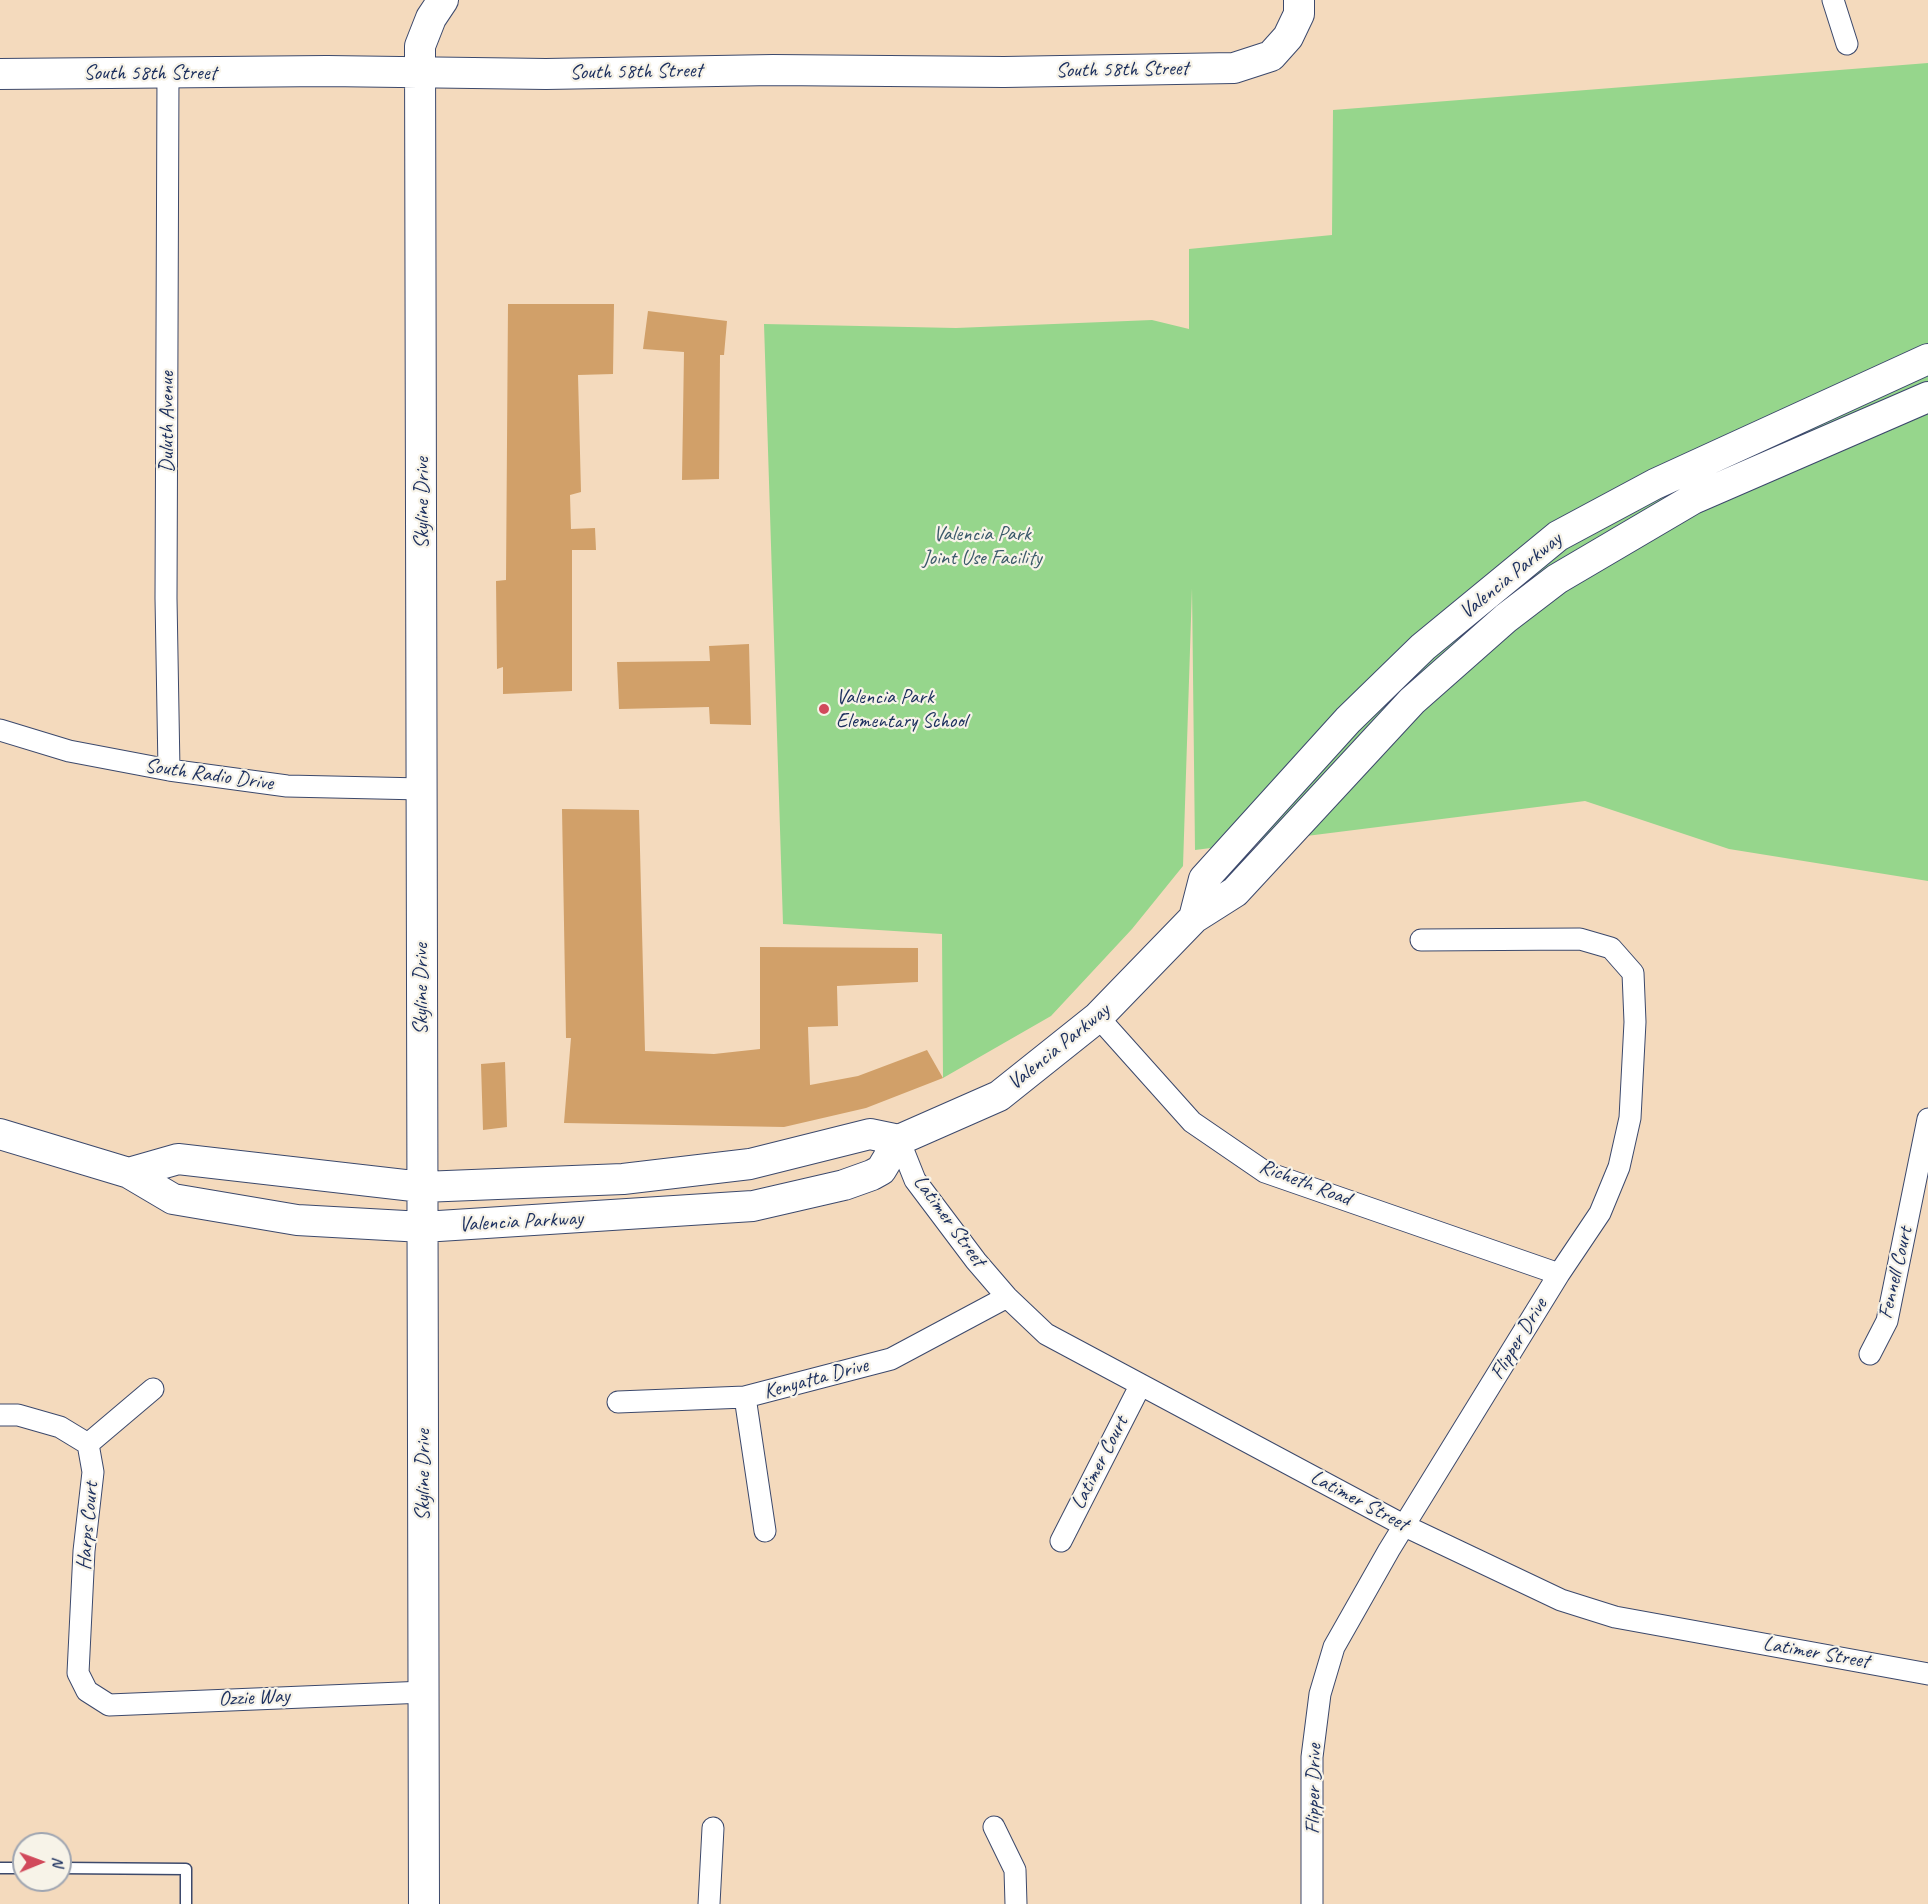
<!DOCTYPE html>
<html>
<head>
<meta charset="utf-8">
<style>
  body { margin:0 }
  #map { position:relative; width:1928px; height:1904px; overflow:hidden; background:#f4dabd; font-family:Caveat,sans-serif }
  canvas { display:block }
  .north { position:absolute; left:12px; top:1832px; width:60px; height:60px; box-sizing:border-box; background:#f7f3e8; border:2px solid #9fa5b1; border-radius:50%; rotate:89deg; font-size:16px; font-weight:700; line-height:24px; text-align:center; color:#1b2f5e }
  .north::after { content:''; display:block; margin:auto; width:21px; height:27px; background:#d1495b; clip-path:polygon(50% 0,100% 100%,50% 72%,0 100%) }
</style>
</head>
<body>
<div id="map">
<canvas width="1928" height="1904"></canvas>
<div class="north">N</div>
</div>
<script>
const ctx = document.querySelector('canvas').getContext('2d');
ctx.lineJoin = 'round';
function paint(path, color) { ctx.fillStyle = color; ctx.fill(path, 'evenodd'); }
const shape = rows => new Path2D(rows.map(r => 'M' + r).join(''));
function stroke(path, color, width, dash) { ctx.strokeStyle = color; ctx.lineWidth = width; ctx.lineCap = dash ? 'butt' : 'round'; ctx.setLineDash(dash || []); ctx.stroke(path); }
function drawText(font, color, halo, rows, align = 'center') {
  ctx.font = font + ' Caveat,sans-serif'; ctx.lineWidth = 4.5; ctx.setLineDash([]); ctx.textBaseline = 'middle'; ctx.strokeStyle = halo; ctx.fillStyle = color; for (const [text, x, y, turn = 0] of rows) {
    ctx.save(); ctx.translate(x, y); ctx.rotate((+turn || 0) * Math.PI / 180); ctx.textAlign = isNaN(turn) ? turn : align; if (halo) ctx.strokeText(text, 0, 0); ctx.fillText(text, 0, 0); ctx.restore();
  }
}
paint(shape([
  [1928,63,1928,881,1729,849,1585,801,1195,850,1192,588,1183,866,1132,929,1051,1016,943,1078,942,934,783,924,764,324,956,328,1152,320,1189,329,1189,249,1332,235,1333,110]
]), '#96d68c');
paint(shape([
  [508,304,614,304,613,374,578,375,581,492,570,495,571,529,595,528,596,550,572,550,572,691,503,694,503,667,497,669,496,581,506,580],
  [648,311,727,321,724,355,720,355,719,479,682,480,684,352,643,349],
  [749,644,751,725,710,724,709,707,619,709,617,662,710,661,709,646],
  [562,809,639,810,645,1051,714,1054,760,1049,760,947,918,948,918,982,837,986,838,1026,808,1027,810,1085,858,1076,927,1050,943,1078,866,1108,784,1127,564,1123,571,1038,566,1038],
  [505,1062,507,1127,483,1130,481,1064]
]), '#d1a069');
const lane = shape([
  [0,1868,24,1868],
  [60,1868,186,1869,186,1904]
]);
const street = shape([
  [1833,0,1847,44],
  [168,73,166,598,169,770],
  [0,730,69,751,169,770,287,786,422,789],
  [1098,1017,1192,1122,1265,1172,1559,1274],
  [899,1140,915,1180,976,1261,1007,1297,1046,1334,1405,1526,1561,1600,1615,1617,1928,1674],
  [1870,1354,1887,1321,1928,1119],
  [153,1389,88,1444,93,1472,84,1551,78,1673,87,1691,109,1705,425,1692],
  [745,1397,765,1531],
  [618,1402,745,1397,891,1359,1007,1297],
  [0,1415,18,1415,60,1427,88,1444],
  [1061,1541,1140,1386],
  [994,1827,1015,1870,1016,1904],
  [709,1904,713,1828],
  [1312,1904,1312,1757,1320,1694,1334,1647,1389,1550,1559,1274,1600,1213,1619,1167,1630,1118,1635,1022,1633,973,1611,948,1580,939,1421,940]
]);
const secondary = shape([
  [0,74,327,71,546,74,773,70,1004,72,1234,68,1271,56,1288,37,1299,14,1299,0],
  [1194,918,1204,879,1348,720,1423,647,1558,536,1655,484,1928,359],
  [0,1134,129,1173,173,1199,297,1220,423,1227,753,1206,844,1185,872,1175,881,1170,899,1140],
  [129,1173,178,1159,422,1187,623,1179,750,1164,870,1134,899,1140,999,1096,1098,1017,1194,918,1235,892,1412,701,1506,618,1557,579,1693,499,1928,397],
  [424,1904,420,46,431,18,443,0]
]);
stroke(lane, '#3c496c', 13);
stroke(street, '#3c496c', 23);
stroke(secondary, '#3c496c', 32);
stroke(lane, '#fff', 10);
stroke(street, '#fff', 21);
stroke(secondary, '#fff', 30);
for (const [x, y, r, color] of [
  [824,709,6,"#d1495b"]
]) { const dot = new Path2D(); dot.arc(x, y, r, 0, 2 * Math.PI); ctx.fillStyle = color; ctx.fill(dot); stroke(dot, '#f7f3e8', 2); }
drawText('21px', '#1b2f5e', '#f7f3e8', [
  ["South 58th Street",1122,70,-1],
  ["South 58th Street",636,72,-1],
  ["South 58th Street",150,73],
  ["Duluth Avenue",167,422,-90],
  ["Skyline Drive",422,503,-90],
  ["Valencia Parkway",1511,576,-39],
  ["South Radio Drive",209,775,8],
  ["Skyline Drive",421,989,-90],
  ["Valencia Parkway",1059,1047,-39],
  ["Richeth Road",1305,1183,21],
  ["Latimer Street",949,1221,54],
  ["Valencia Parkway",521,1222,-3],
  ["Fennell Court",1896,1273,-77],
  ["Flipper Drive",1519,1339,-59],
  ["Kenyatta Drive",816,1379,-15],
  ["Latimer Court",1100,1463,-63],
  ["Skyline Drive",423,1475,-90],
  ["Latimer Street",1359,1501,28],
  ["Harps Court",88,1526,-85],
  ["Latimer Street",1816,1653,10],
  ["Ozzie Way",254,1698,-3],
  ["Flipper Drive",1314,1789,-89]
]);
drawText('21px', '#3a596a', '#f7f3e8', [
  ["Valencia Park",982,534],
  ["Joint Use Facility",982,558]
]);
drawText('21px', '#1b2f5e', '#f7f3e8', [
  ["Valencia Park",836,697],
  ["Elementary School",836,721]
], 'left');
</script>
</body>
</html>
